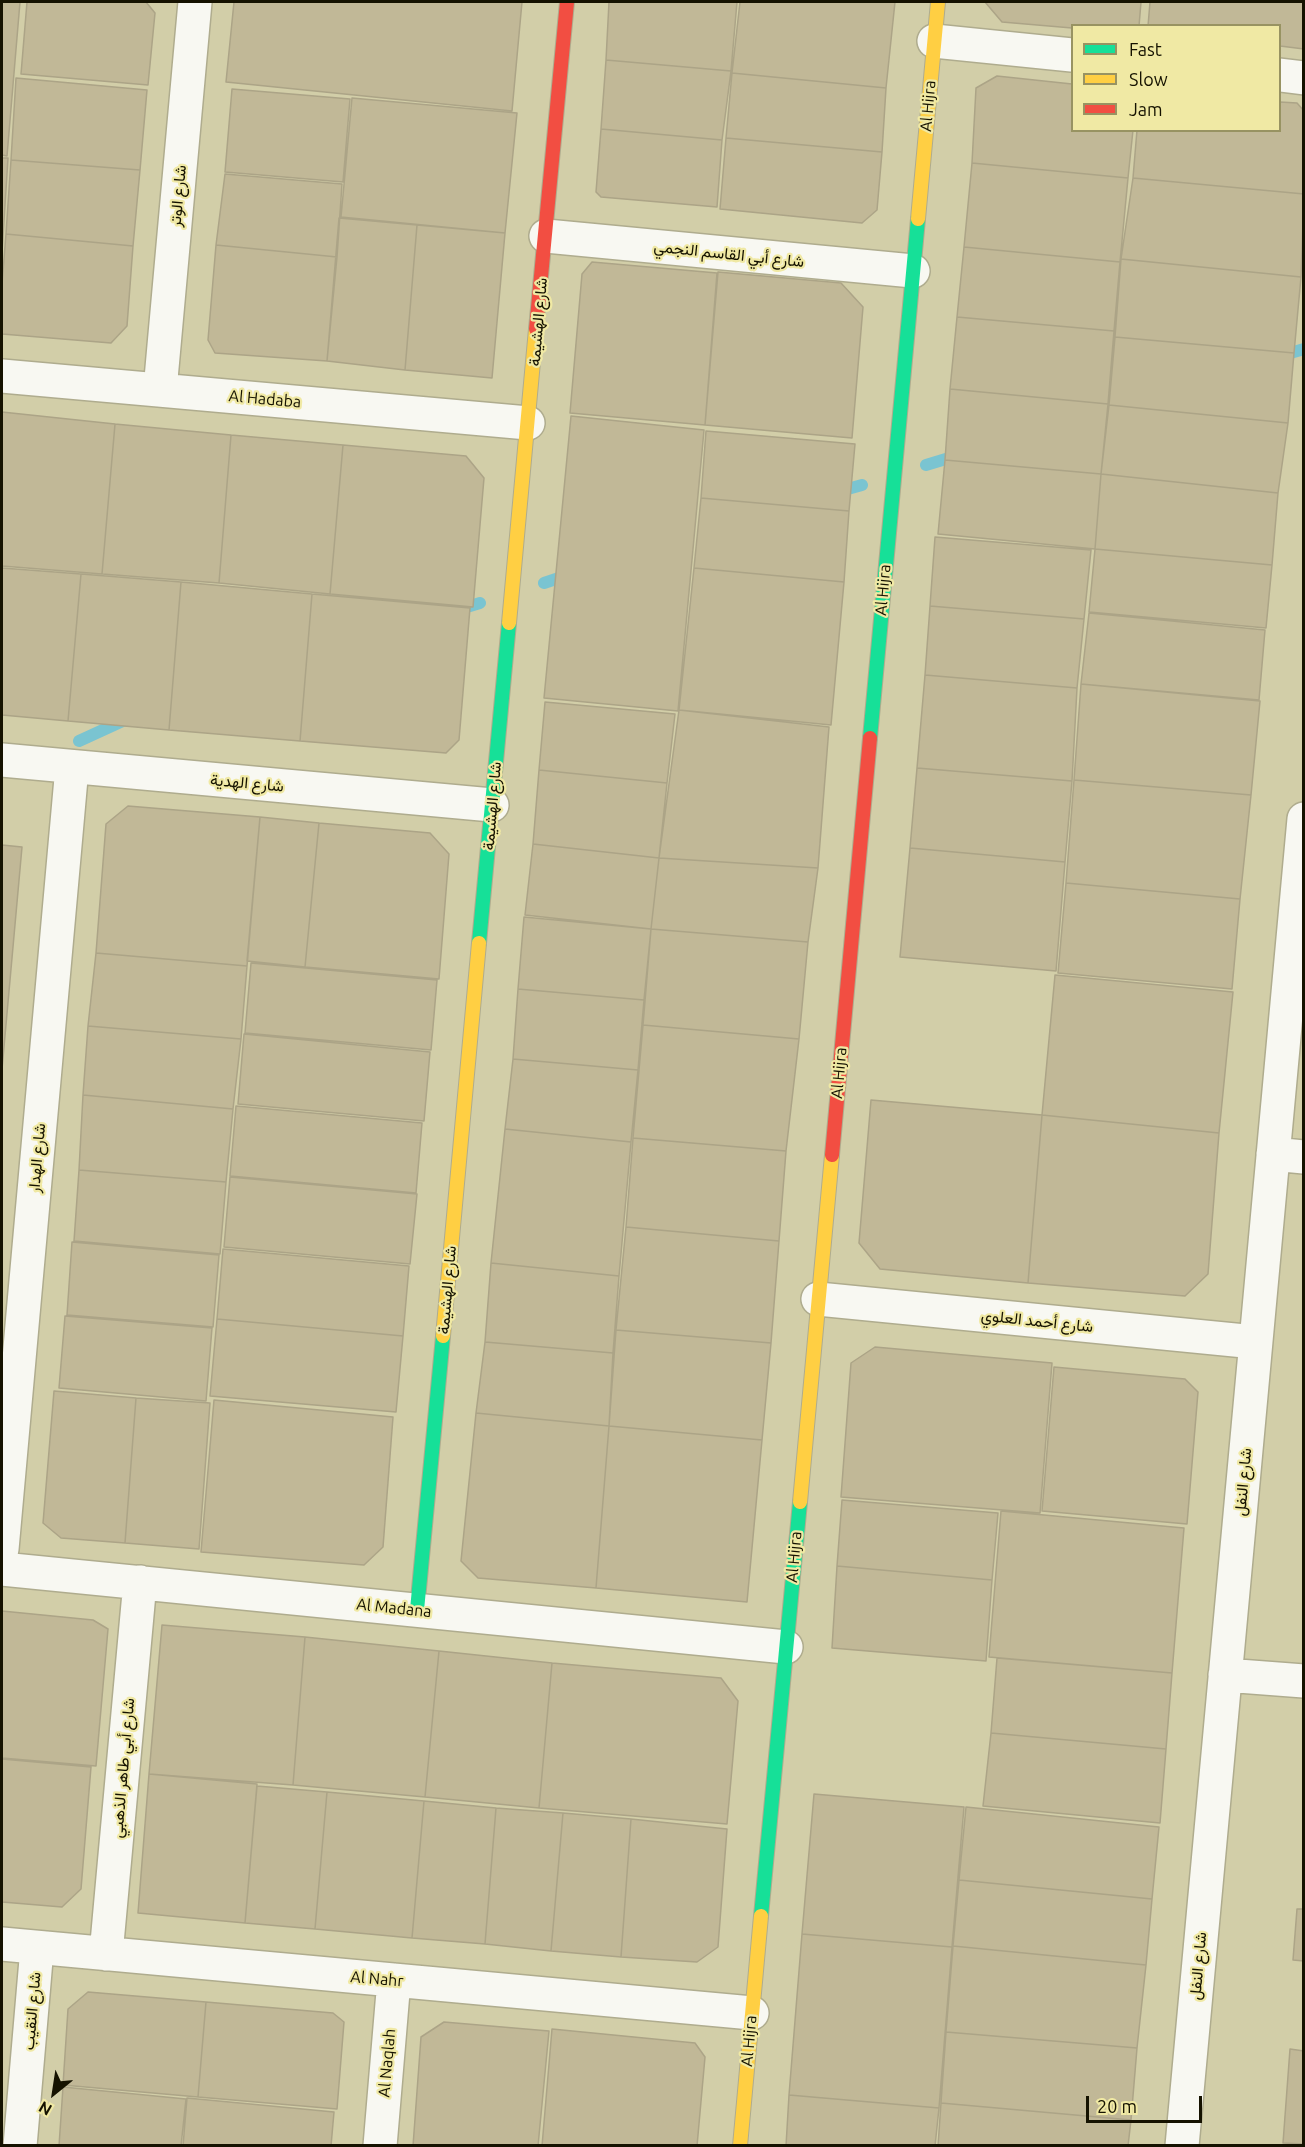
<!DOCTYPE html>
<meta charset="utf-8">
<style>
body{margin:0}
#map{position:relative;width:1305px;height:2147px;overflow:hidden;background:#d2cea8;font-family:Ubuntu,sans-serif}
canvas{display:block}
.frame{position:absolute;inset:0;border:3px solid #151200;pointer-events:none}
.legend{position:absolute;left:1071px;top:24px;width:210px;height:108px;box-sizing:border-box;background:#f0e9a4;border:2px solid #989362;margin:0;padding:8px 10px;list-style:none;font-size:18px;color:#151200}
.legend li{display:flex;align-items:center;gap:12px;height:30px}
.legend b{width:30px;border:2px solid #989362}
.north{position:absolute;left:24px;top:2063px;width:60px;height:60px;-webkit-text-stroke:4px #f0e9a4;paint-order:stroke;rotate:210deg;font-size:16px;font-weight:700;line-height:24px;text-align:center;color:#151200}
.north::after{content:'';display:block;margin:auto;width:21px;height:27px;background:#151200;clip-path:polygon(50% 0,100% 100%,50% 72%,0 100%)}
.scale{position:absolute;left:1086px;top:2096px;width:116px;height:27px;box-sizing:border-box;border:3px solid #151200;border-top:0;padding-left:8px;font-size:18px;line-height:21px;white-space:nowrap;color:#151200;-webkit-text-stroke:4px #f0e9a4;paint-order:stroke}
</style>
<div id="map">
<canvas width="1305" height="2147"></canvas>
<div class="frame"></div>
<ul class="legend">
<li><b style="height:8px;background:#16e098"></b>Fast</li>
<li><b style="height:8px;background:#ffcf43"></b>Slow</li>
<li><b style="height:8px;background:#f24e42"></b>Jam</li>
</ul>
<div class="north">N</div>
<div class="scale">20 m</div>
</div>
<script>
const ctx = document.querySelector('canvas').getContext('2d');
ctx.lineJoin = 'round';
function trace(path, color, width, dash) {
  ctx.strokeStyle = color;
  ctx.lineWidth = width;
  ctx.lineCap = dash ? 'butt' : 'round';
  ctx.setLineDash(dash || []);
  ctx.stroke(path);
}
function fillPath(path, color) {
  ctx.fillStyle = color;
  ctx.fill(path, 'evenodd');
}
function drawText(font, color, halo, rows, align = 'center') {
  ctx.font = font + ' Ubuntu,Vazirmatn,sans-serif';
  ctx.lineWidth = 4.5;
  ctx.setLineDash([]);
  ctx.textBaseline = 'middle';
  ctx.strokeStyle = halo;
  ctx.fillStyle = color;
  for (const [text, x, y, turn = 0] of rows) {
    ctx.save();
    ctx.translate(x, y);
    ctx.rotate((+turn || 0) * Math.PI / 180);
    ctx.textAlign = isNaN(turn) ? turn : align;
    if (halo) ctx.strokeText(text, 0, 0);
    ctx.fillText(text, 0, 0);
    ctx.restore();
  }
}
trace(new Path2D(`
 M1280 356 1304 349
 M926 465 959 455
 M837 492 862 485
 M544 583 571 574
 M450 612 480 603
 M79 741 127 719`), '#7ac4d1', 12);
const building = new Path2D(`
 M2 2H20L7 156 2 155Z
 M27 2H146L155 13 148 85 21 74Z
 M234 2H522L512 111 226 82Z
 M609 2H737L731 71 606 60Z
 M740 2H895L886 88 732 73Z
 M985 2H1141L1139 26H1072V28L1002 22Z
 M1150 2H1304V49L1280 46V26H1148Z
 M606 60 731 71 722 140 601 129Z
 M732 73 886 88 882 152 726 138Z
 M997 76 1072 84V130H1133L1128 178 972 163 976 88Z
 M16 78 147 90 140 170 11 160Z
 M232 89 350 99 343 182 225 172Z
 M352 98 517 113 505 233 341 217Z
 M1280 102 1297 103 1304 111V194L1133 178 1137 130H1280Z
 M601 129 722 140 717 207 601 197 596 192Z
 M726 138 882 152 877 210 862 223 720 209Z
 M2 158H8L2 252Z
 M11 160 140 170 133 246 6 234Z
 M972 163 1128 178 1120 262 964 247Z
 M225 174 342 184 337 257 216 245Z
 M1133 178 1304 194 1301 277 1121 259Z
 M339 218 417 225 405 370 327 361Z
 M417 225 505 233 492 378 405 370Z
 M6 234 133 246 127 326 111 343 2 334V284Z
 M216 245 337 257 327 361 215 353 208 340Z
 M964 247 1120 262 1114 331 957 317Z
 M1121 259 1301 277 1294 353 1115 337Z
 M592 262 717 273 705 425 570 413 582 274Z
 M718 272 841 283 863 307 852 438 705 425Z
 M957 317 1114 331 1108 404 950 389Z
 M1115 337 1294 353 1288 423 1109 405Z
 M950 389 1108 404 1101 474 945 460Z
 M1109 405 1288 423 1278 493 1101 474Z
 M2 412 115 424 102 574 2 566Z
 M571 416 704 430 678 711 544 698Z
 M115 424 231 435 219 583 102 574Z
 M706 431 855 444 849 511 701 498Z
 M231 435 343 445 330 594 219 583Z
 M343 445 466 456 484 478 473 607 330 594Z
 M945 460 1101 474 1095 549 938 534Z
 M1101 474 1278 493 1272 565 1095 549Z
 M701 498 849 511 844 582 694 568Z
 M935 537 1091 550 1084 619 930 606Z
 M1095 549 1272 565 1266 628 1089 612Z
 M2 568 81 574 68 721 2 715Z
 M694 568 844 582 831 725 679 710Z
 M81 574 181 582 169 730 68 721Z
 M181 582 312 594 300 741 169 730Z
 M312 594 470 608 459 740 446 753 300 741Z
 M930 606 1084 619 1077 688 925 675Z
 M1089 613 1265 630 1259 700 1081 684Z
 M925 675 1077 688 1072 781 917 768Z
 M1081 684 1260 701 1251 795 1074 780Z
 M545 702 675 714 667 783 539 770Z
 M679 710 829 727 818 868 659 858Z
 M917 768 1072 781 1065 862 910 848Z
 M539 770 667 783 659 858 533 844Z
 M1074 780 1251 795 1240 899 1066 883Z
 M128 806 260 817 247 966 96 953 106 824Z
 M260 817 319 823 305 967 247 961Z
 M319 823 430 833 449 854 439 979 305 967Z
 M533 844 659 858 651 929 525 915Z
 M2 845 22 847 2 1069Z
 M910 848 1065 862 1056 971 900 957Z
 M659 858 818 868 808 942 651 929Z
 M1066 883 1240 899 1232 989 1058 973Z
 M524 917 651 929 644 1000 518 989Z
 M651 929 808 942 799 1039 643 1025Z
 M96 953 247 966 241 1039 88 1026Z
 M251 963 437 980 431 1050 245 1033Z
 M1055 975 1233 992 1219 1133 1042 1115Z
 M518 989 644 1000 638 1070 513 1059Z
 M643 1025 799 1039 786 1151 633 1138Z
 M88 1026 241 1039 233 1109 83 1095Z
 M244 1034 430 1052 424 1121 238 1104Z
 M513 1059 638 1070 631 1142 505 1129Z
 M83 1095 233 1109 226 1182 79 1170Z
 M871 1100 1042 1115 1028 1283 880 1269 859 1243Z
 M236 1106 422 1123 416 1193 230 1176Z
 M1042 1115 1219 1133 1208 1274 1185 1296 1028 1283Z
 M505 1129 631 1142 619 1276 491 1263Z
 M633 1138 786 1151 779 1241 626 1227Z
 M79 1170 226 1182 220 1254 74 1241Z
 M230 1177 417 1194 410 1264 224 1247Z
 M626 1227 779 1241 771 1343 616 1330Z
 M72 1242 219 1255 213 1327 67 1315Z
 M223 1249 409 1266 403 1336 217 1319Z
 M491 1263 619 1276 613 1353 485 1342Z
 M65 1316 212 1328 206 1401 59 1388Z
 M217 1319 403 1336 396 1412 210 1396Z
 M616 1330 771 1343 762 1440 609 1426Z
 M485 1342 613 1353 609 1426 476 1413Z
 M875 1347 1052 1363 1040 1513 841 1497 851 1363Z
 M1054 1367 1185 1379 1198 1392 1187 1524 1042 1511Z
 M54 1391 136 1398 125 1543 61 1538 43 1523Z
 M136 1398 210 1403 199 1549 125 1543Z
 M214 1400 393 1417 383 1547 364 1565 201 1552Z
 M476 1413 609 1426 596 1588 478 1578 461 1561Z
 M609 1426 762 1440 747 1602 596 1588Z
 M842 1500 998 1513 992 1580 837 1566Z
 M1001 1511 1184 1528 1172 1673 989 1657Z
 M837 1566 992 1580 986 1661 832 1648Z
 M2 1611 93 1620 108 1629 96 1766 2 1758Z
 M162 1625 305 1637 293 1785 149 1774Z
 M305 1637 439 1651 425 1797 293 1785Z
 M439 1651 552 1663 539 1808 425 1797Z
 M997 1658 1172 1673 1166 1749 991 1733Z
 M552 1663 721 1678 738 1701 727 1824 539 1808Z
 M991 1733 1166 1749 1160 1823 983 1806Z
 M2 1759 91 1767 81 1889 62 1907 2 1902Z
 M149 1774 257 1784 245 1923 138 1913Z
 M257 1786 327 1792 315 1929 245 1923Z
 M327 1792 424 1801 412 1938 315 1929Z
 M814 1794 964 1807 952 1947 802 1934Z
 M424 1801 496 1808 485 1944 412 1938Z
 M966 1807 1159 1827 1152 1899 959 1880Z
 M496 1808 563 1813 551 1951 485 1944Z
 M563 1813 631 1819 621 1957 551 1951Z
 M631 1819 727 1829 718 1947 697 1962 621 1957Z
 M959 1880 1152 1899 1146 1965 953 1946Z
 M1297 1909H1304V1961L1293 1960Z
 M802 1934 952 1947 939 2108 789 2095Z
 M953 1946 1146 1965 1137 2048 946 2032Z
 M88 1992 206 2002 198 2097 63 2085 68 2009Z
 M206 2002 333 2013 344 2022 337 2109 198 2097Z
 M444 2022 549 2031 538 2146H413L421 2037Z
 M552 2029 695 2043 705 2057 697 2146H542Z
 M946 2032 1137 2048 1131 2120 941 2103Z
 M1290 2049 1304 2051V2144L1283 2143Z
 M63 2087 186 2099 181 2146H59Z
 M789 2095 939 2108 935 2146H786Z
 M187 2098 334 2112 331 2146H183Z
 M941 2103 1131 2120 1128 2146H938Z`);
fillPath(building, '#c1b897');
trace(building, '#aca487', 1.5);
const street = new Path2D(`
 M934 41 1072 55
 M1280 75 1304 78
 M546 236 913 271
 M2 376 528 423
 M160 390 195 2
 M2 760 492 805
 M1273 1154 1304 1157
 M818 1299 1255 1342
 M2 1549 72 767
 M2 1569 786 1647
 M1225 1675 1304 1681
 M2 1944 752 2013
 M106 1954 140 1582
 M20 2146 37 1948
 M380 2146 394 1980
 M1182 2146 1304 819`);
const fast = new Path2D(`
 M870 738 918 219
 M479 943 509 623
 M417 1610 443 1336
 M761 1916 800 1502`);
const slow = new Path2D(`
 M918 219 938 2
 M509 623 536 329
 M443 1336 479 943
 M800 1502 832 1155
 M740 2146 761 1916`);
const jam = new Path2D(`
 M536 329 567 2
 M832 1155 870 738`);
trace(street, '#afac8e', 36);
trace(fast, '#afac8e', 16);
trace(slow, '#afac8e', 16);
trace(jam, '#afac8e', 16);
trace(street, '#f8f8f2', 33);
trace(fast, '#16e098', 14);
trace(slow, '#ffcf43', 14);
trace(jam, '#f24e42', 14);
drawText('16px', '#151200', '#f0e9a4', [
 ["Al Hijra",928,106,-85],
 ["شارع الوتر",178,196,-85],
 ["شارع أبي القاسم النجمي",729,254,6],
 ["شارع الهشيمة",538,322,-85],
 ["Al Hadaba",265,399,5],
 ["Al Hijra",883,590,-85],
 ["شارع الهدية",247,783,5],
 ["شارع الهشيمة",492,806,-85],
 ["Al Hijra",839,1073,-85],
 ["شارع الهدار",37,1158,-85],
 ["شارع الهشيمة",447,1290,-85],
 ["شارع أحمد العلوي",1037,1321,6],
 ["شارع النفل",1243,1482,-85],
 ["Al Hijra",794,1557,-85],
 ["Al Madana",394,1608,6],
 ["شارع أبي طاهر الذهبي",123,1768,-85],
 ["شارع النفل",1198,1966,-85],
 ["Al Nahr",377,1979,5],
 ["شارع النقيب",32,2011,-85],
 ["Al Hijra",749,2041,-85],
 ["Al Naqlah",387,2063,-85]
]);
</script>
